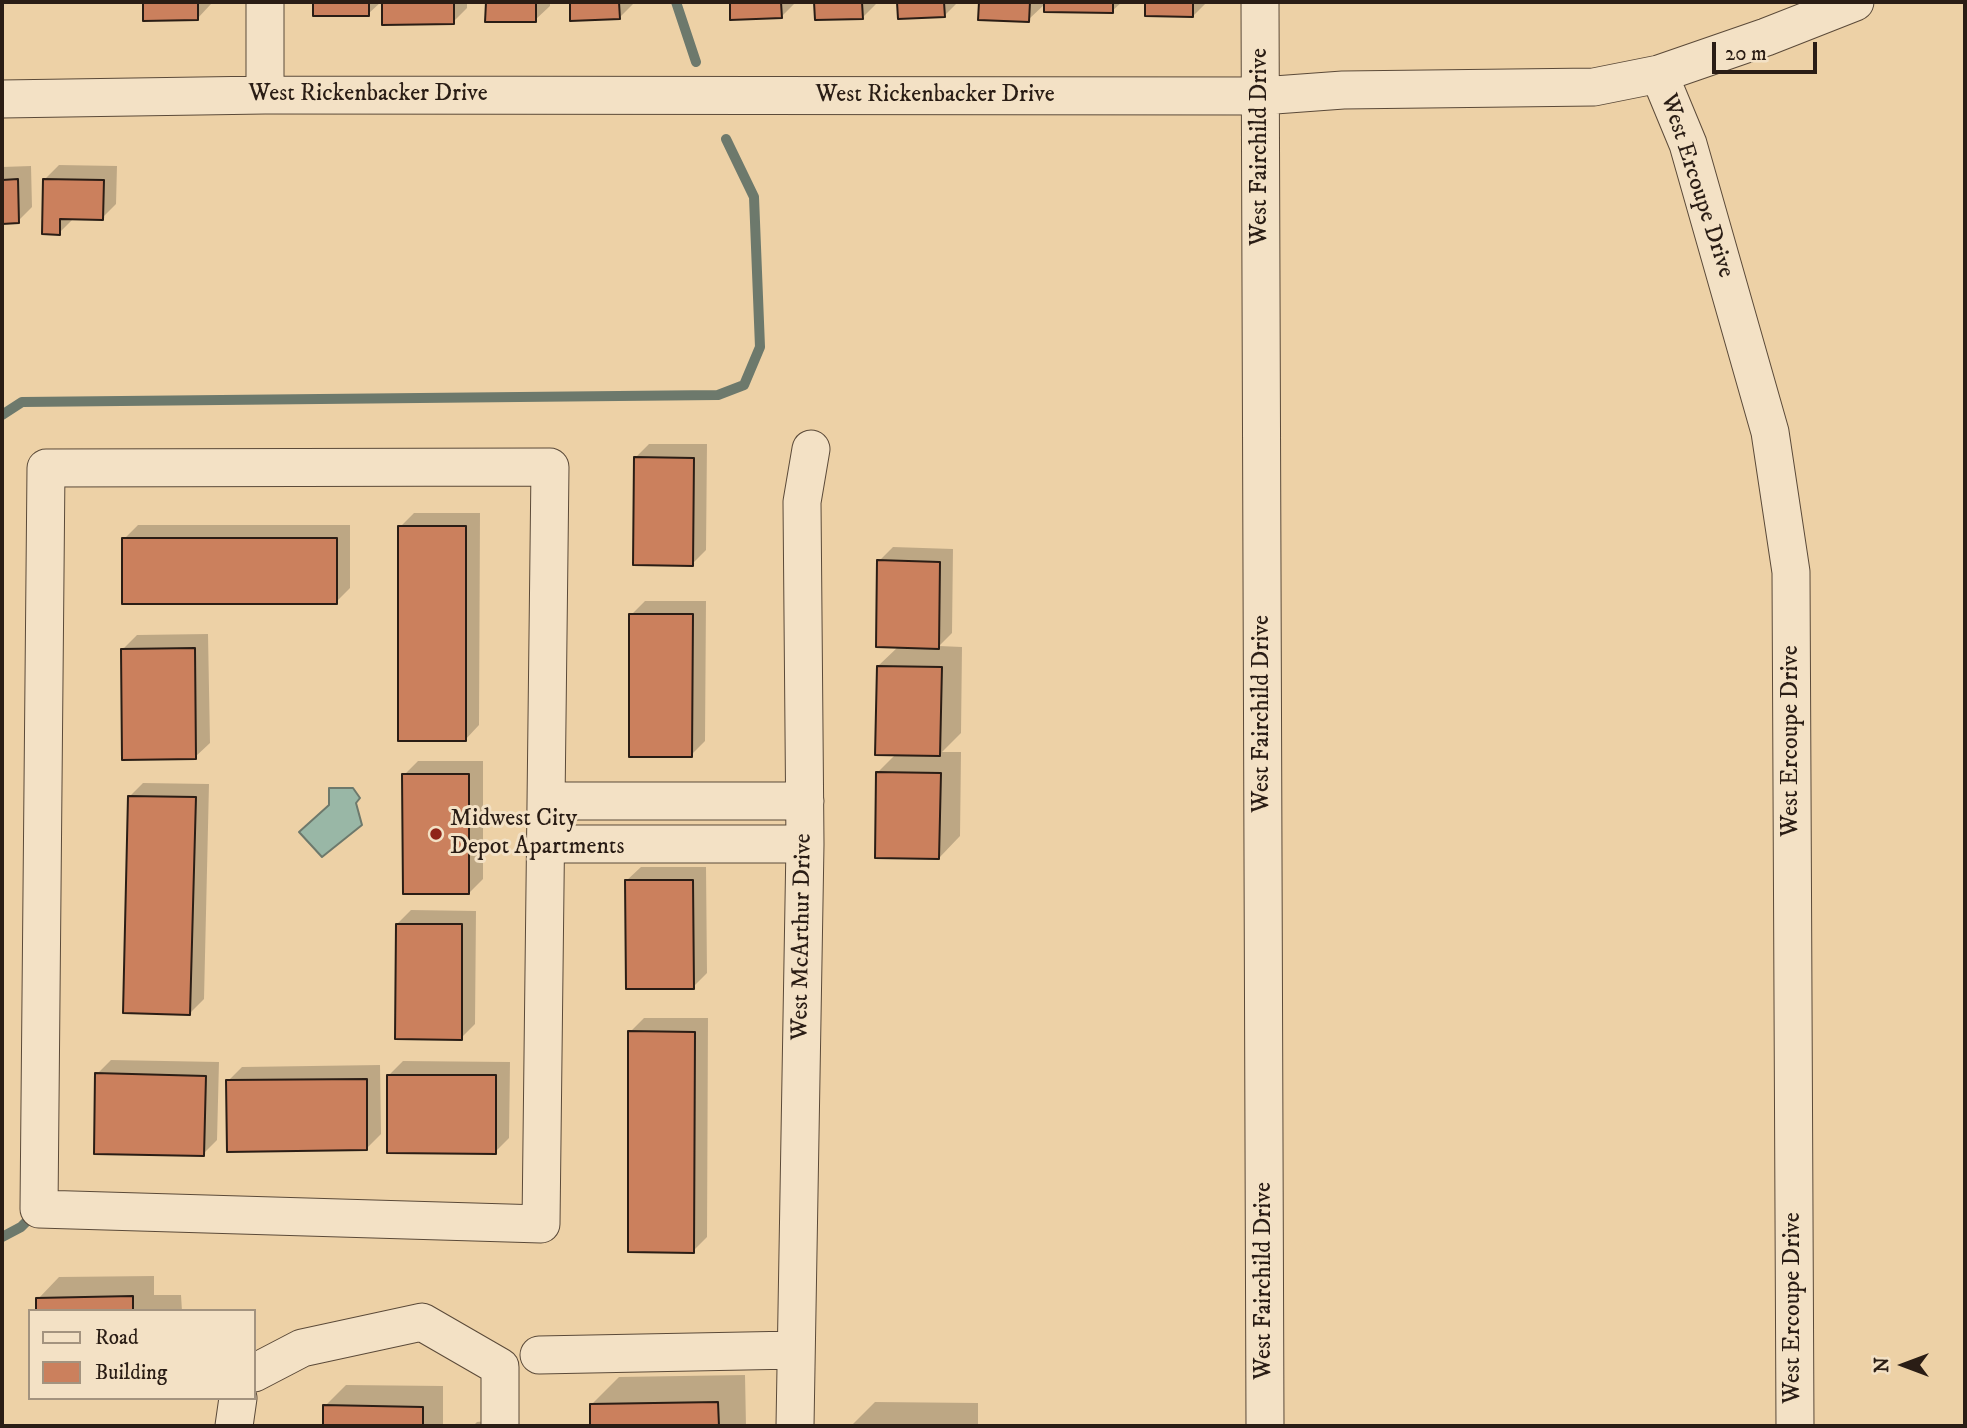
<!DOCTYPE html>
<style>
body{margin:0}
#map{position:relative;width:1967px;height:1428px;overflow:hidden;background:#edd1a6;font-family:"IM FELL DW Pica",serif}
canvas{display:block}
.frame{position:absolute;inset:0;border:4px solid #2a1d15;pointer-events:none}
.legend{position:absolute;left:28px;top:1309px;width:228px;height:91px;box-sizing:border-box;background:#f3e1c5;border:2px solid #a3937f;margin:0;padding:9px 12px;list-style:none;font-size:21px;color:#2a1d15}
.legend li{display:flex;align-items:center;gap:14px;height:35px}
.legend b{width:35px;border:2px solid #a3937f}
.north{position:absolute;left:1869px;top:1330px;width:70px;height:70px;-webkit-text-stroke:5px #f3e1c5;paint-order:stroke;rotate:270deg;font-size:19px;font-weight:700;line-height:28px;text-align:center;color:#2a1d15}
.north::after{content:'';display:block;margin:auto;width:24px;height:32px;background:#2a1d15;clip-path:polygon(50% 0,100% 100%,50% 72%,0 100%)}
.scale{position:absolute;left:1712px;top:42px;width:105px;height:32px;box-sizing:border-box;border:4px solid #2a1d15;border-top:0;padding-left:9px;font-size:21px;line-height:24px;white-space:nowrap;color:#2a1d15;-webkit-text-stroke:5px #f3e1c5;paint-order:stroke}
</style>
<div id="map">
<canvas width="1967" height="1428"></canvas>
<div class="frame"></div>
<ul class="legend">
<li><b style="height:9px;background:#f3e1c5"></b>Road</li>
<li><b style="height:19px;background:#cb805d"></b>Building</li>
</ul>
<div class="north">N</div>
<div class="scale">20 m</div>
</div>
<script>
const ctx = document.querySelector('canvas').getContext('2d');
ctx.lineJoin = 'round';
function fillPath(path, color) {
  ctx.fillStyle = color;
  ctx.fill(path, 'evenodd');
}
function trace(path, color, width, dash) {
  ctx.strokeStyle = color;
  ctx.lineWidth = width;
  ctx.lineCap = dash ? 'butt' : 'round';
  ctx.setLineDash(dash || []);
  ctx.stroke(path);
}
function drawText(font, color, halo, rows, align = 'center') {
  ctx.font = font + ' "IM FELL DW Pica",serif';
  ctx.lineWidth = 6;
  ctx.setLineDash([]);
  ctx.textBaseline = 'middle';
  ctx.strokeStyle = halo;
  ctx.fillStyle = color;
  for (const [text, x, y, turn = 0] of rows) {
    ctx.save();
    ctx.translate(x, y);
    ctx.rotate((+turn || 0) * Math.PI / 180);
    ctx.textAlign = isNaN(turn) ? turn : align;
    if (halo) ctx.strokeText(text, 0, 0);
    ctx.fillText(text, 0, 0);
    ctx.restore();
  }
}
const water = new Path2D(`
 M329 788H353L360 798 356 803 362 825 322 857 299 832 329 805Z`);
fillPath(water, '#99b7a6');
trace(water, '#6d796c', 2);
fillPath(new Path2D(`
 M145 2H211V4L197 19H145Z
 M314 2H381L368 14 315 15Z
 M384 2H467V8L453 22 384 23Z
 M487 2H550V6L535 20H487Z
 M571 2H633V4L619 18 572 19Z
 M732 2H795V3L781 17 732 18Z
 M816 2H876V4L862 18 816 19Z
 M899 2H958L944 16 900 17Z
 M981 2H1122L1112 11 1046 3 1028 20 980 18Z
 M1147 2H1207L1193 16 1146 15Z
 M59 165 117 166 116 204 102 218 73 219 59 233 45 179Z
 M31 166 32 207 18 221 2 222V167Z
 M649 444H707L706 550 692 564 635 458Z
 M414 513H480L479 725 465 740 400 527Z
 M138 525H350V588L336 602 124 539Z
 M893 547 953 549 952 633 939 646 962 647 961 733 942 752H961L960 836 939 858 878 772 897 753 878 666 899 646 879 561Z
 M645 601H706L705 741 691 755 631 615Z
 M208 634 210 743 195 757 123 649 137 635Z
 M418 761H483V879L469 893 404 775Z
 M143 783 209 784 204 999 190 1013 129 797Z
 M641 867H706L707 973 693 987 626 881Z
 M411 910 476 911 475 1024 461 1038 397 924Z
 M644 1018H708L707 1237 693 1251 630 1032Z
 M111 1060 219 1062 217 1140 203 1154 97 1074Z
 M403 1061 510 1062 509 1138 495 1152 389 1075Z
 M380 1065 381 1134 367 1148 228 1081 242 1067Z
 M154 1276V1295H181L182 1311H38V1299L59 1277Z
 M745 1375 746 1426H592L591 1405 619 1377Z
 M346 1385 443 1386V1426H325V1406Z
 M875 1402 978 1403V1426H851Z
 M498 1420V1426H473L477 1422Z`), '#0003');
trace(new Path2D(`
 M676 2 696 62
 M2 415 22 402 718 395 744 385 760 347 754 197 726 139
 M2 1237 21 1227 37 1211`), '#6d796c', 10);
const building = new Path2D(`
 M143 2H198V20L143 21Z
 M313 2H369V16H313Z
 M382 2H454V24L382 25Z
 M486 2H536V22H485Z
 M570 2H619L620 19 570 21Z
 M730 2H781L782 18 730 20Z
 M814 2H862L863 19 815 20Z
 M897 2H944L945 17 898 19Z
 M979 2H1030L1029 22 978 20Z
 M1044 2H1113V13L1044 12Z
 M1145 2H1193V17L1145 16Z
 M18 179 19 223 2 224V180Z
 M43 179 104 180 103 220 60 219V235L42 234Z
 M634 457 694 458 693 566 633 565Z
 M398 526H466V741H398Z
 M122 538H337V604H122Z
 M877 560 940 562 939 649 876 647Z
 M629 614H693L692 757H629Z
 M195 648 196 759 122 760 121 649Z
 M877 666 942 667 940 756 875 755Z
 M876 772 941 773 939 859 875 858Z
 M402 774H469V894H403Z
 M128 796 196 797 190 1015 123 1013Z
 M625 880H693L694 989H626Z
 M396 924H462V1040L395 1039Z
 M628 1031 695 1032 694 1253 628 1252Z
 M95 1073 206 1076 204 1156 94 1154Z
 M387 1075H496V1154L387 1153Z
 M367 1079V1150L227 1152 226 1080Z
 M133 1296V1311H36V1298Z
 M718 1402 719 1426H590V1404Z
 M323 1405 423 1407V1426H323Z`);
fillPath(building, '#cb805d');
trace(building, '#2a1d15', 2);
const minor = new Path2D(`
 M265 2V95
 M1260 2 1265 1426
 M1659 74 1688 144 1770 432 1791 572 1795 1426
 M2 99 265 95 1261 96 1343 90 1594 87 1659 74 1766 37 1855 2
 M550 467 541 1224 39 1209 46 468Z
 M547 801H805
 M546 844H805
 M539 1355 796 1350
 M254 1373 302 1348 422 1322 500 1367V1426
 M234 1426 238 1398
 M795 1426 805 844 802 502 811 449`);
trace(minor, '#5b4a39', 39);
trace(minor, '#f3e1c5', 37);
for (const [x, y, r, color] of [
 [436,834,7,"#8f2418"]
]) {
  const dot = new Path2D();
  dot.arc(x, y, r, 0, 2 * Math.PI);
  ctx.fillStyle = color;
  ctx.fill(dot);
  trace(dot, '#f3e1c5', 2.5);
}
drawText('24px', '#2a1d15', '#f3e1c5', [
 ["West Rickenbacker Drive",368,95],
 ["West Rickenbacker Drive",935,96],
 ["West Fairchild Drive",1261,147,-90],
 ["West Ercoupe Drive",1696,186,72],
 ["West Fairchild Drive",1263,714,-90],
 ["West Ercoupe Drive",1792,741,-90],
 ["West McArthur Drive",803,937,-89],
 ["West Fairchild Drive",1265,1281,-90],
 ["West Ercoupe Drive",1794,1308,-90]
]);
drawText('24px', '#2a1d15', '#f3e1c5', [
 ["Midwest City",450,820],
 ["Depot Apartments",450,848]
], 'left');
</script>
